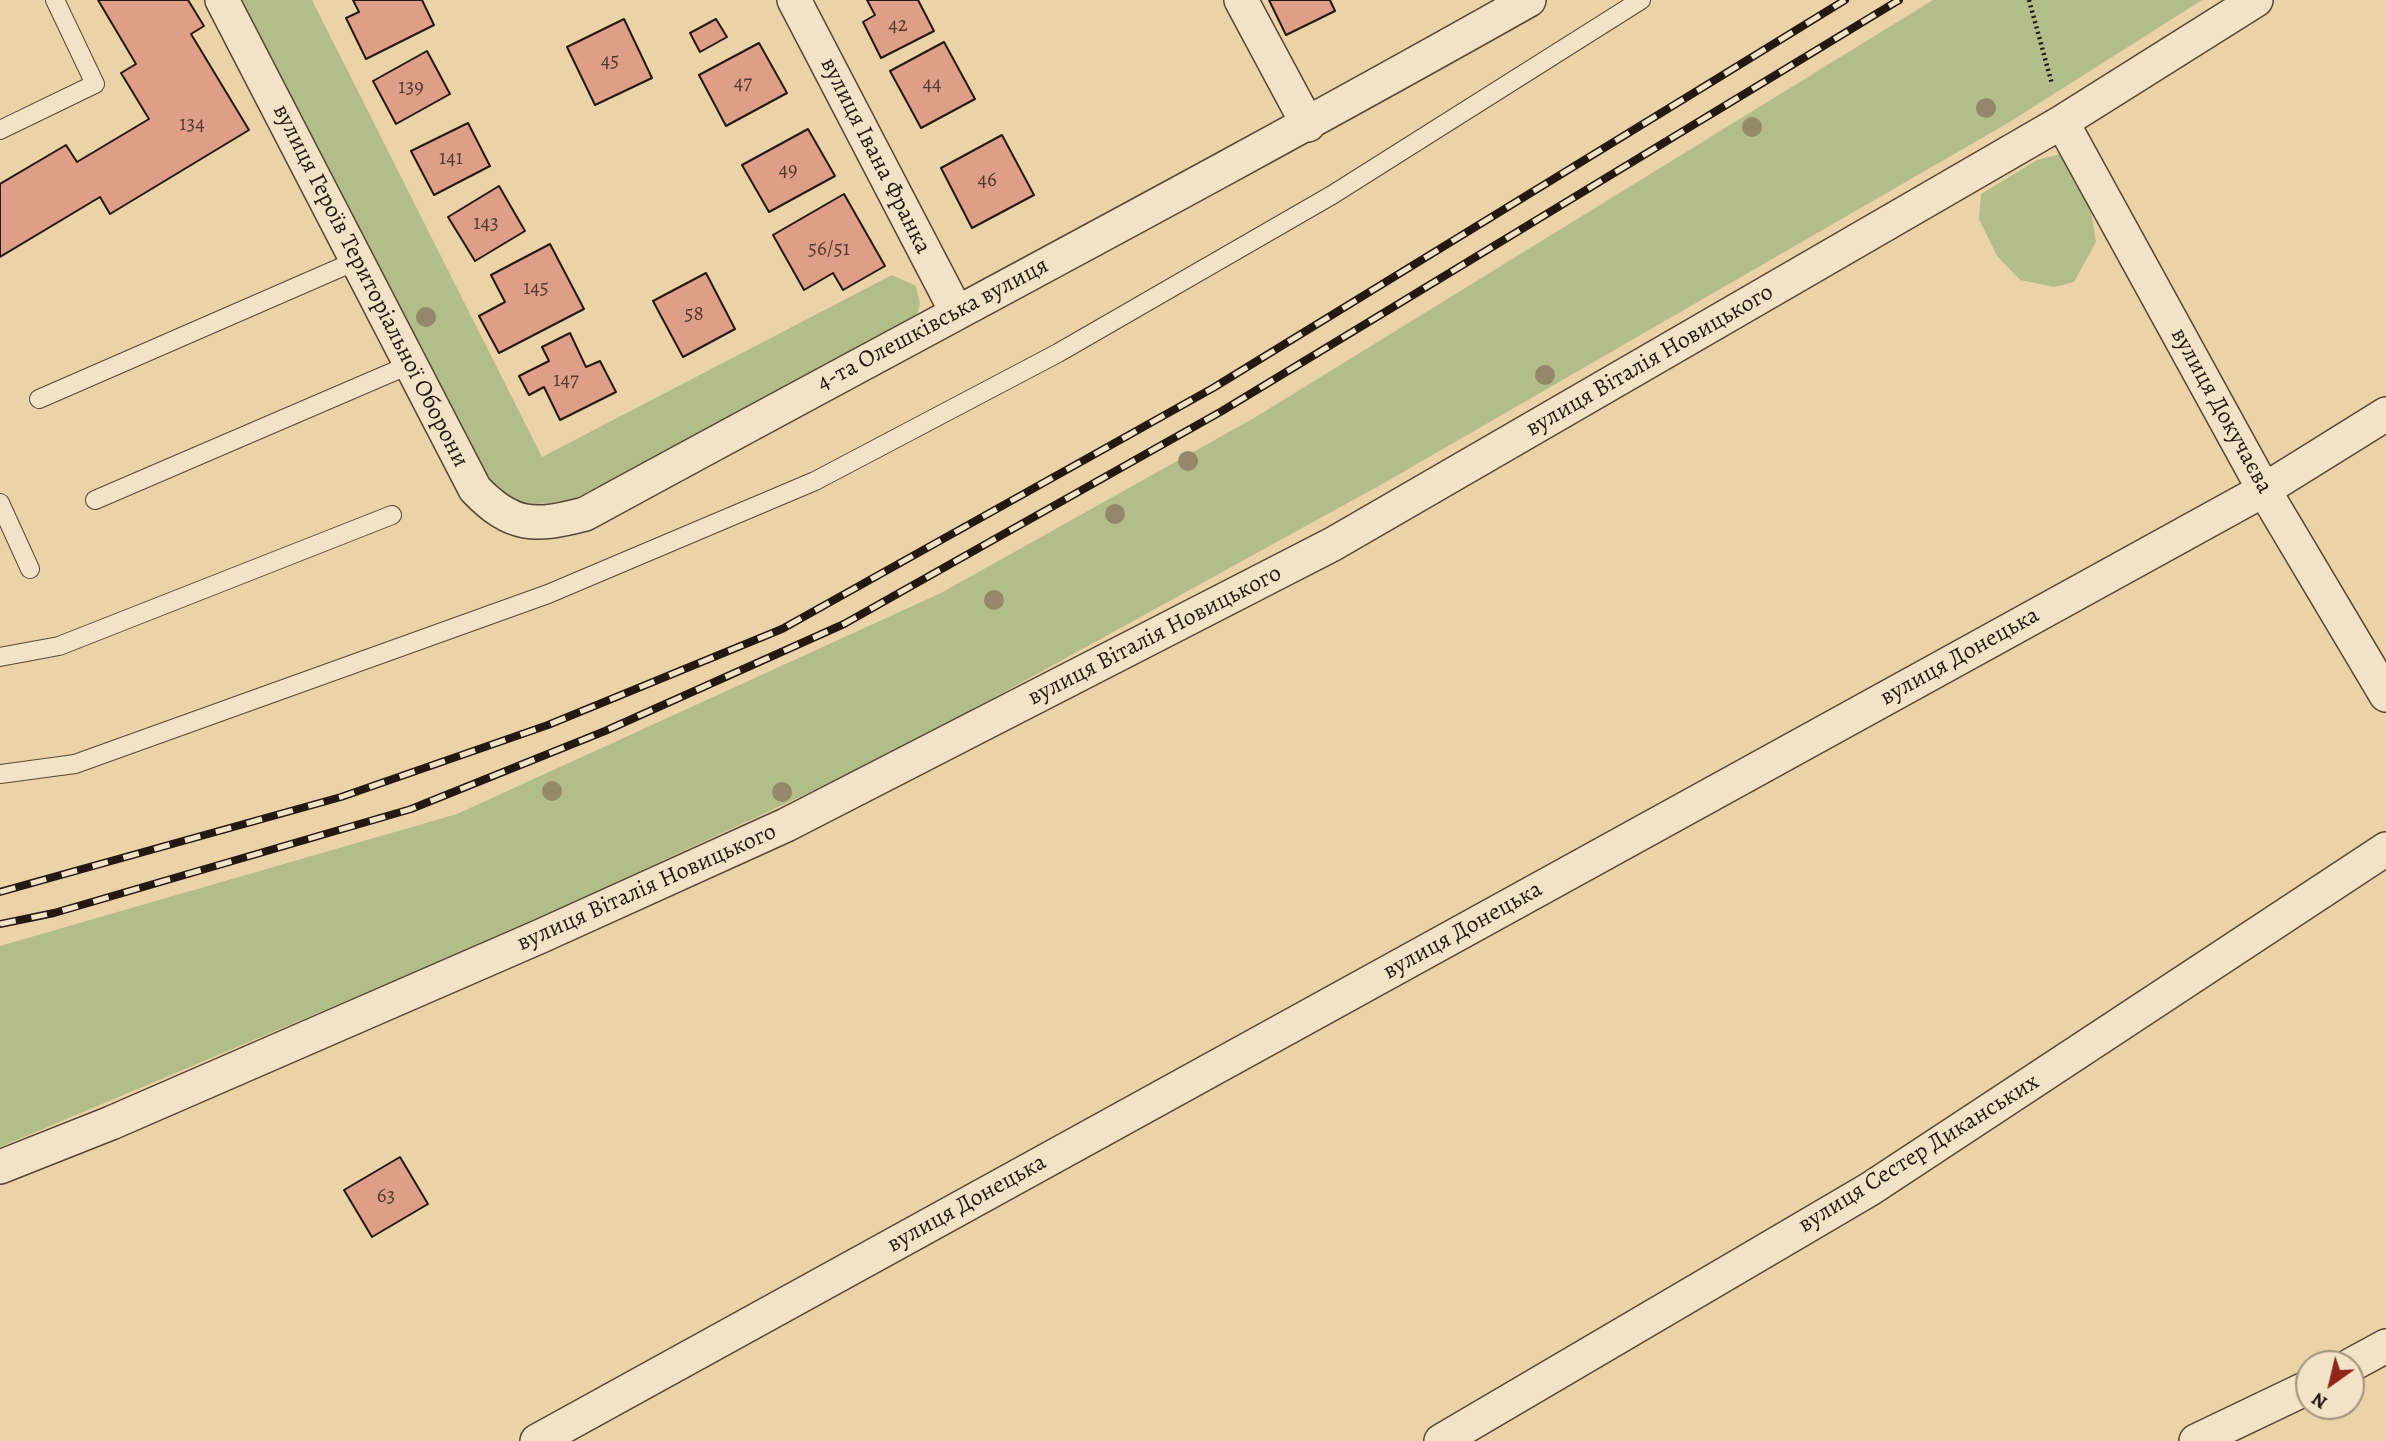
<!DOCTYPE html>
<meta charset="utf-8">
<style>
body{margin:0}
#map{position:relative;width:2386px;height:1441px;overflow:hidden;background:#ebd2a7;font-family:Alegreya,serif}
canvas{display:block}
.north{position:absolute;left:2295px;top:1350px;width:70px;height:70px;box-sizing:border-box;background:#f2e2c6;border:2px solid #9f917e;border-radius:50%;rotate:214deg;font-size:19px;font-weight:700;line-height:28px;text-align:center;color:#231812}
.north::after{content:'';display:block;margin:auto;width:24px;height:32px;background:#8f2418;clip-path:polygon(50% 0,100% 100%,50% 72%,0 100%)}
</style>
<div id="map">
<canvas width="2386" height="1441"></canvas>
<div class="north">N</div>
</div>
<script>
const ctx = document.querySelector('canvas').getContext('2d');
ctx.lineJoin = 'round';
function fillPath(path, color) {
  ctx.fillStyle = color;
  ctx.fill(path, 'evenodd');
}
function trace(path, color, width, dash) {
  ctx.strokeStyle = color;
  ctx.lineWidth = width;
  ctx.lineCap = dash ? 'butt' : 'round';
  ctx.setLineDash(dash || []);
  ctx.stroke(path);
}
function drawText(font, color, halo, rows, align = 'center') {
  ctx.font = font + ' Alegreya,serif';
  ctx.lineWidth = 7;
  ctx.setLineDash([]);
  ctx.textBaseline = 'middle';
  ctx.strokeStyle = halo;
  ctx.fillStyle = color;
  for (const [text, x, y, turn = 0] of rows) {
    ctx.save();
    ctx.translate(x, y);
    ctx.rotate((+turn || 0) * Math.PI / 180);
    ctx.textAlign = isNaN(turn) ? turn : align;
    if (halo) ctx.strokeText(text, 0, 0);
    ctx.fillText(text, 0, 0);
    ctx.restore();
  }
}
fillPath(new Path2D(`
 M241 0H312L542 457 892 275 916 286 920 304 916 319 576 498C532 508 512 509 483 471Z
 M1933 0H2202L2008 123 1384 483 888 756 498 937 0 1147V946L457 814 941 593 1254 418Z
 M2065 153 2090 205 2096 242 2074 282 2054 287 2020 280 1997 256 1979 219 1981 194 2037 160Z`), '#b3bd8a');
const building = new Path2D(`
 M98 0H188L204 26 191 34 249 130 110 214 100 197 0 257V184L66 145 77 162 149 119 121 73 136 64Z
 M353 0H422L434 25 366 59 346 18 359 12Z
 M867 0H918L934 31 881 58 863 22 875 15Z
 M1269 0H1330L1335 11 1286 35Z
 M624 19 652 78 595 105 567 47Z
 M716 19 727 37 700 52 690 33Z
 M944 42 975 99 921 128 890 71Z
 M759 43 787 93 726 126 699 75Z
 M427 51 450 94 396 124 373 81Z
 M468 123 490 166 434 195 411 151Z
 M808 129 835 176 769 212 742 165Z
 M1002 135 1034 195 972 228 941 168Z
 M499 186 525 231 475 261 448 217Z
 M844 194 885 266 843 290 833 273 804 290 773 235Z
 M550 244 584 309 499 353 479 316 505 302 491 275Z
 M706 273 735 329 683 357 653 301Z
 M570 333 586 367 600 361 616 392 560 420 544 387 529 395 519 376 549 361 542 347Z
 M400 1157 428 1204 372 1237 344 1190Z`);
fillPath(building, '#de9e87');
trace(building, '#231812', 2);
const service = new Path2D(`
 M0 130 95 84 55 0
 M39 399 358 260
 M95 500 409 365
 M0 503 30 569
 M0 657 59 646 392 515
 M0 774 75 764 548 594 815 481 1058 353 1332 195 1641 0`);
const minor = new Path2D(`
 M222 0 475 489C512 528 535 527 585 514 900 342 1217 176 1529 0
 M794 0 956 311
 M1241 0 1308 125
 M2062 122 2264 490 2386 695
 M0 1167 111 1123 541 936 786 825 1333 544 2062 122 2256 0
 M2351 1365 2386 1346
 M537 1441 2264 490 2386 414
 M1441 1441 1870 1189 2386 849
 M2196 1441 2309 1387`);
trace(service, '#554637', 20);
trace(minor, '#554637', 36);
trace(new Path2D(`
 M2029 0 2052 84`), '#231812', 4.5, [2, 3.5]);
trace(service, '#f2e2c6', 18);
trace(minor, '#f2e2c6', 33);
const rail = new Path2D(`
 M0 892 341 797 548 725 782 629 1213 388 1845 0
 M0 924 54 913 411 809 605 731 844 624 1222 411 1899 0`);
trace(rail, '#231812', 8);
trace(rail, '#f2e2c6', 5, [16]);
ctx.fillStyle = '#958769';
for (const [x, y] of [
 [1986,108],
 [1752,127],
 [426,317],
 [1545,375],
 [1188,461],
 [1115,514],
 [994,600],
 [552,791],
 [782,792]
]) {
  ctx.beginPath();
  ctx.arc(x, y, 10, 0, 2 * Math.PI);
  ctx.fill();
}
drawText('21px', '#523a2f', null, [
 ["42",898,26],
 ["45",610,62],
 ["47",743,84],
 ["44",932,85],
 ["139",411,88],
 ["134",192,125],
 ["141",451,159],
 ["49",788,171],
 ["46",987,181],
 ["143",486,224],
 ["56/51",829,250],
 ["145",536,289],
 ["58",694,315],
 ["147",566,381],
 ["63",386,1197]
]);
drawText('24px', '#231812', '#f2e2c6', [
 ["вулиця Івана Франка",875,156,63],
 ["вулиця Героїв Територіальної Оборони",370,286,63],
 ["4-та Олешківська вулиця",933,325,-28],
 ["вулиця Віталія Новицького",1650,361,-30],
 ["вулиця Докучаєва",2221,411,61],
 ["вулиця Віталія Новицького",1155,636,-27],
 ["вулиця Донецька",1960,657,-29],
 ["вулиця Віталія Новицького",647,888,-24],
 ["вулиця Донецька",1463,931,-29],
 ["вулиця Сестер Диканських",1919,1154,-32],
 ["вулиця Донецька",967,1204,-29]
]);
</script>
